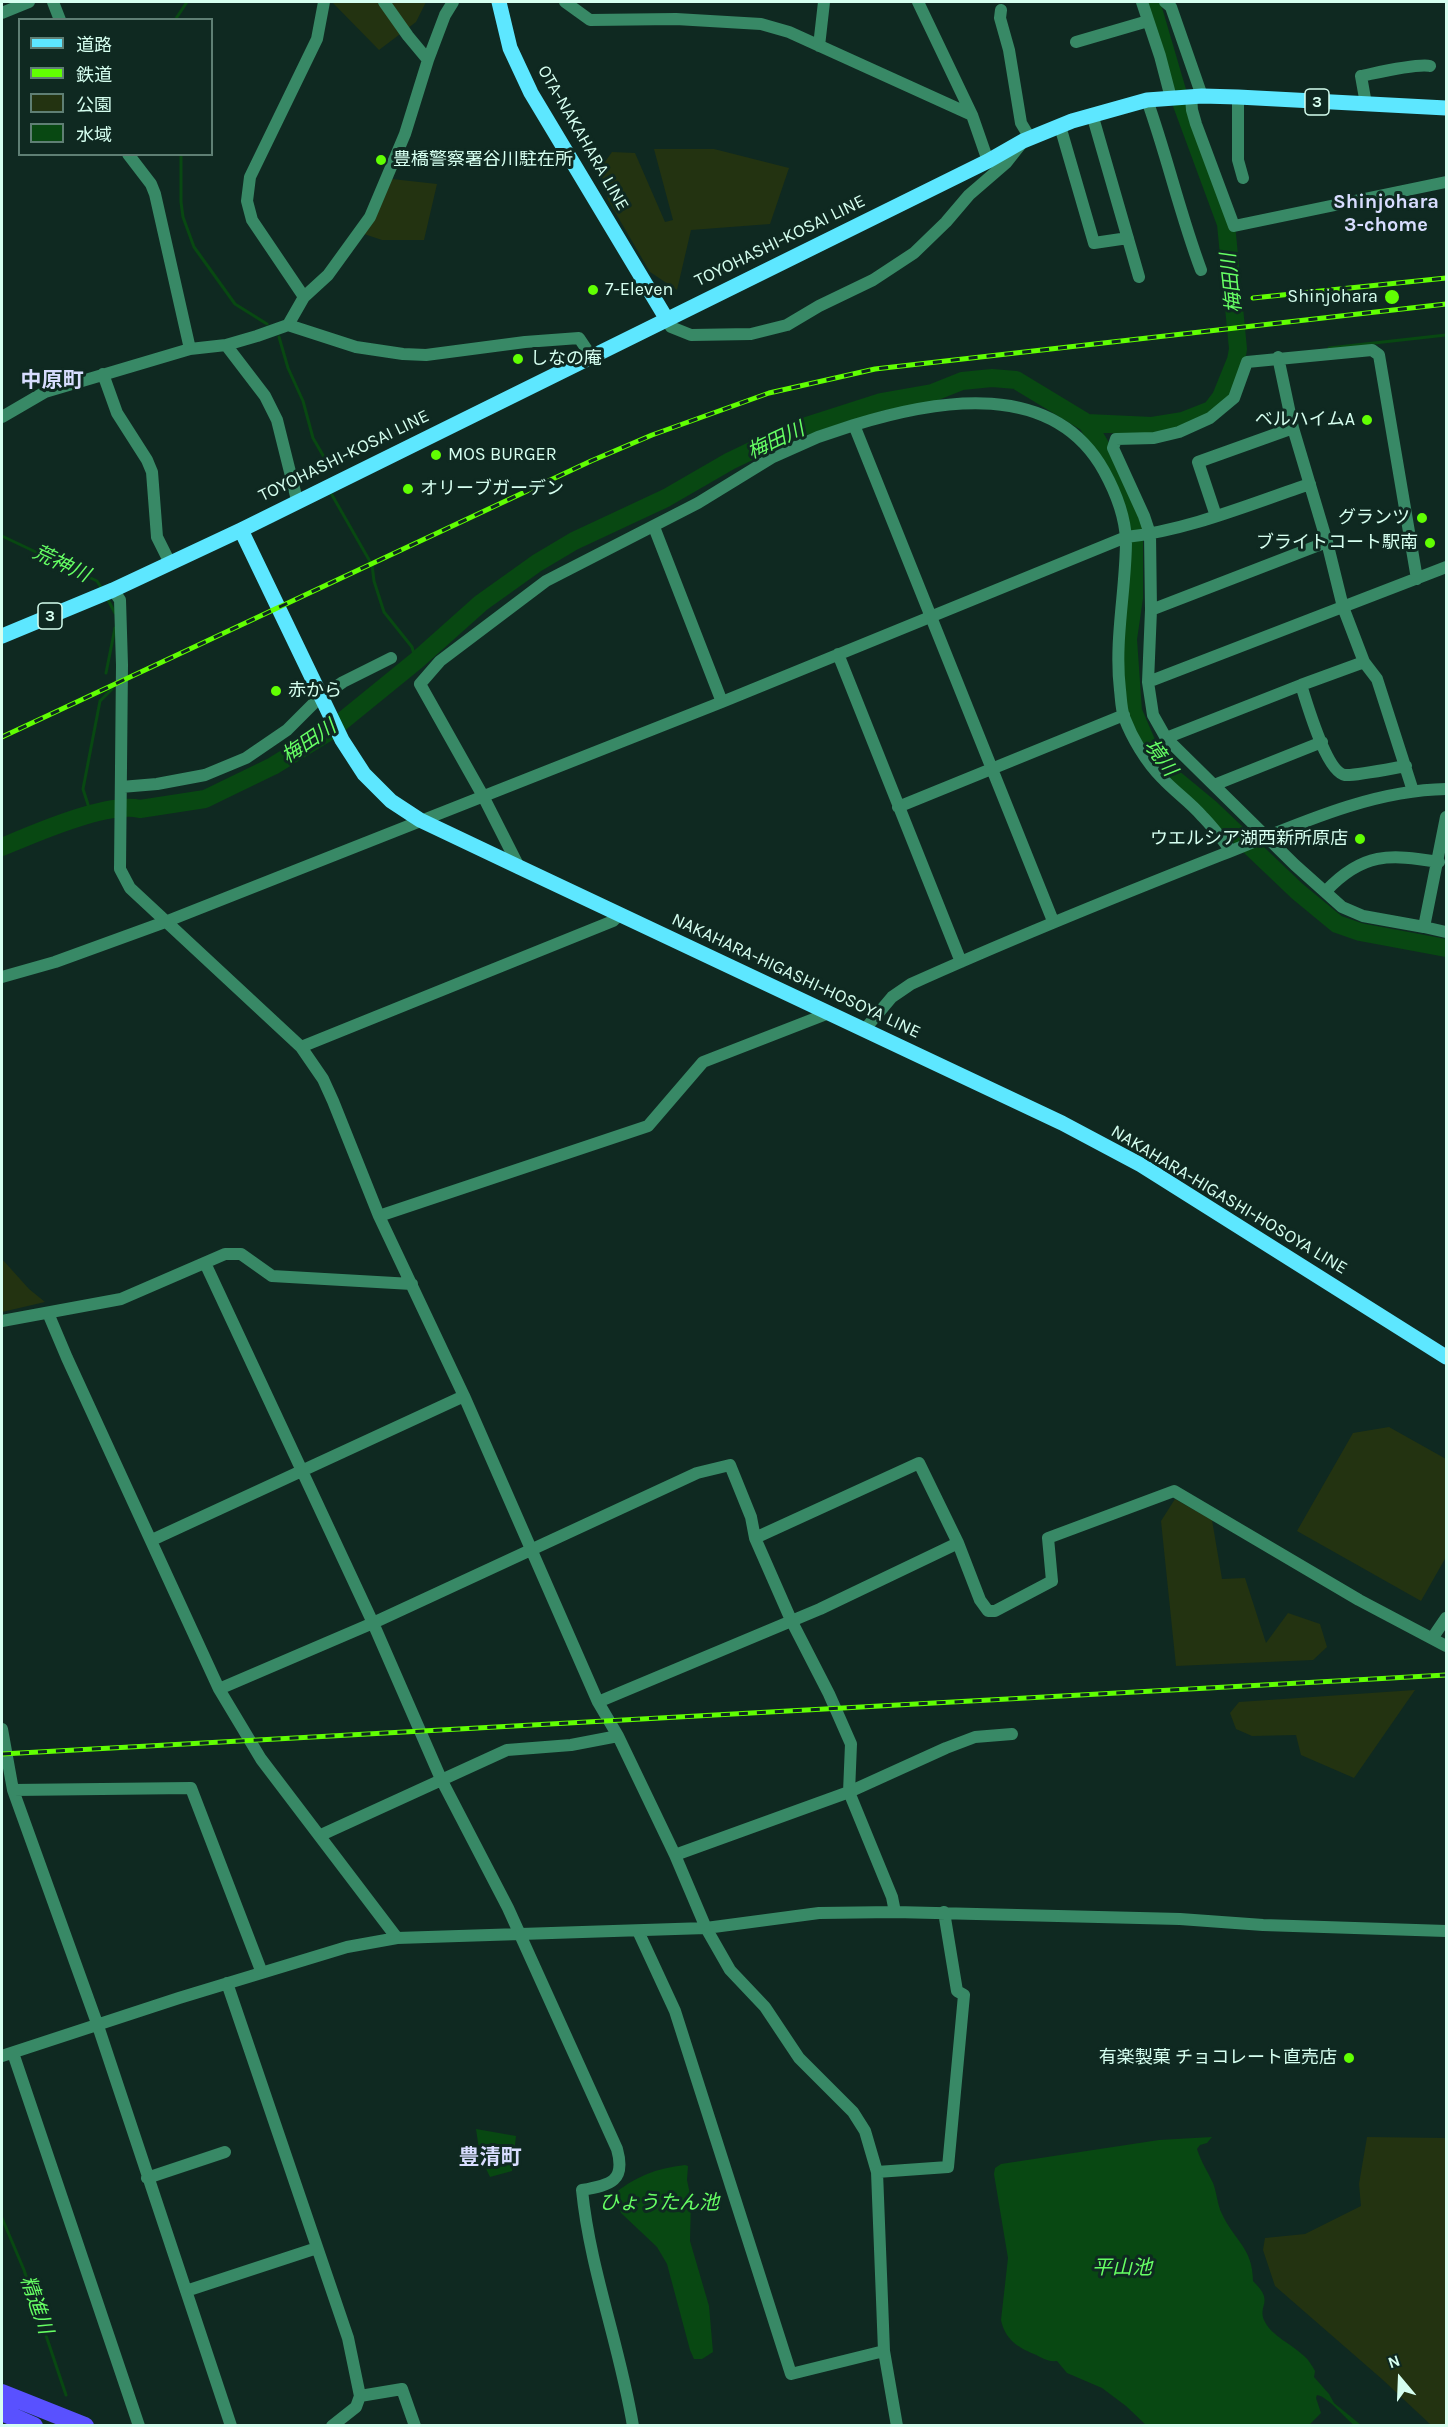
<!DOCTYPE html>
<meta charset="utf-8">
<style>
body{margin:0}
#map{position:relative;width:1448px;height:2427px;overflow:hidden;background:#0f2921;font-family:Karla,"Noto Sans JP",sans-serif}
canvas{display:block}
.frame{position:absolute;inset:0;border:3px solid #d6fff0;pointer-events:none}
.legend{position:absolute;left:18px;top:18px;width:195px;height:138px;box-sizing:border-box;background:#0f2921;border:2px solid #5f7f74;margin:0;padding:8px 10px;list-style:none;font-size:18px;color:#d6fff0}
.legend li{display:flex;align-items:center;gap:12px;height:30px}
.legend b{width:30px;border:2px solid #5f7f74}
.north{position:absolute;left:1370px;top:2349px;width:60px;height:60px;-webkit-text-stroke:4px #0f2921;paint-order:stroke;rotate:341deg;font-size:16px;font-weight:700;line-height:24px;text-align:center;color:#d6fff0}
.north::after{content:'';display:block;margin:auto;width:21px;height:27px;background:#d6fff0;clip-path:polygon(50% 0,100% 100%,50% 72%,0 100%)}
</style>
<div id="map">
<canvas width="1448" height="2427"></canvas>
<div class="frame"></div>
<ul class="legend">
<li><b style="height:8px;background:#5de7ff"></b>道路</li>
<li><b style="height:8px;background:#61ff02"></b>鉄道</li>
<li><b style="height:16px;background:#233311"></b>公園</li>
<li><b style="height:16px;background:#084812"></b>水域</li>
</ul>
<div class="north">N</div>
</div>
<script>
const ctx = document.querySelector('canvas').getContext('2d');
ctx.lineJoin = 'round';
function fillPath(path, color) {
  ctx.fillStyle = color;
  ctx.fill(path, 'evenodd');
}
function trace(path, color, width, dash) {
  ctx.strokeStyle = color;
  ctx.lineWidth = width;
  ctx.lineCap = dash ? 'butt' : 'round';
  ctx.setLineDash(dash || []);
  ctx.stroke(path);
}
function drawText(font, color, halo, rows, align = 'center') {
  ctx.font = font + ' Karla,"Noto Sans JP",sans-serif';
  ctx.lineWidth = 6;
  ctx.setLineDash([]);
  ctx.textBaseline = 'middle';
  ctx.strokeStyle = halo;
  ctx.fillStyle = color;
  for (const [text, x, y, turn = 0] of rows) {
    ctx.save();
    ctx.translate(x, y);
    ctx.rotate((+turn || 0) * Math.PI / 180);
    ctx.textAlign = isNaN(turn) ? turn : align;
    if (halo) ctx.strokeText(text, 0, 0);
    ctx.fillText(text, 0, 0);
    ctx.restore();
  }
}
fillPath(new Path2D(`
 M332 2H426L416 22 379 50Z
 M654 149H714L789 168 770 224 691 230 677 290 650 272 608 200 600 169 612 152 635 153 665 222 673 220Z
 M392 179 437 184 424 240H382L364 234Z
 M2 1259 29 1289 45 1302 2 1312Z
 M1389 1427 1446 1459V1557L1421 1601 1297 1531 1353 1433Z
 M1175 1499 1212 1520 1222 1579 1245 1578 1266 1643 1288 1613 1320 1624 1327 1647 1313 1660 1176 1666 1161 1521Z
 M1415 1690 1354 1778 1301 1755 1296 1735 1252 1736 1236 1729 1230 1713 1239 1702Z
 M1367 2137 1446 2138V2425H1431L1383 2380 1275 2286 1263 2250 1265 2238 1305 2234 1361 2206 1359 2184Z`), '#233311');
fillPath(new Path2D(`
 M476 2129 516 2136 512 2171 490 2177 480 2156Z
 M1212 2137 1207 2143 1200 2145 1197 2149C1202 2164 1207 2170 1213 2183 1217 2193 1217 2204 1222 2214 1234 2240 1253 2248 1253 2281 1276 2303 1256 2305 1265 2322 1272 2336 1293 2345 1304 2356 1309 2360 1312 2366 1315 2371L1314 2377 1329 2394 1334 2403 1361 2425H1354C1345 2418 1327 2396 1317 2395L1316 2398 1321 2413 1309 2425H1146L1126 2406 1102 2388 1067 2373 1057 2361C1047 2362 1043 2358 1034 2354 1017 2347 1005 2339 1001 2320L1008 2258 994 2174 995 2168 1001 2164 1159 2140Z
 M685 2165 688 2166 687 2180 691 2199 690 2241 709 2306 713 2352 702 2359H694L690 2350 667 2264 657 2247 621 2213 617 2200 612 2196C633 2177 657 2168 685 2165Z`), '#084812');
trace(new Path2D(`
 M175 20 187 2
 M181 154V202L183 217 194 247 235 304 267 324
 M279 337 288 368 303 401 313 438 324 457 327 471
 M1329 348 1446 335
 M1236 360 1245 359
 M332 495 372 565 374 581 384 612 412 647 416 661
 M2 536 97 581 102 589
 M107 598 115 613
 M106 673 115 628
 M91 814 83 789 100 701 112 689
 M2 2218 24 2270 66 2395`), '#084812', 3);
trace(new Path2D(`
 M1087 423 1122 482 1134 530V598L1128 639 1133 711 1148 746 1171 776 1211 809 1297 891 1337 924 1360 932 1446 948
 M2 847C33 834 108 801 140 809L205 799 273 766 330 731 416 661 481 603 537 563 574 541 666 498 730 461 797 429 881 402 932 393 962 381 992 378 1016 380 1087 423 1152 426 1183 421 1211 410 1221 397 1236 360 1238 349 1226 224 1178 94 1151 2`), '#084812', 18);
trace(new Path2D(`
 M53 2 60 20
 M384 2 408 36 428 60
 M565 2 590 20 676 19 761 24 789 32 972 115
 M918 2 972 115 988 161
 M1142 2 1160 56 1171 98
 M1165 2 1171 7 1202 96
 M1001 10 1000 18 1009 50 1021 123 1030 138
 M2 13 29 2
 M1076 42 1148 21
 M819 46 824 2
 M1191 97 1192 110 1196 124 1234 226 1446 182
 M1238 97V160L1243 178
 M1147 100C1167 156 1180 214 1201 270
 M1366 104 1361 76C1376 73 1417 63 1430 66
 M1092 114 1139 277
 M1060 126 1094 243 1128 238
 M128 154 151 184 155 194 190 349
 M304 297 252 220 247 201 250 177 317 39 324 2
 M666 318 671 327 691 335 751 334 787 325 819 306 873 280 914 253 946 222 969 195 1006 163 1021 144
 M288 325 356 347 403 354 426 355 525 342 579 338 591 356
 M226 345 265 396 277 420 297 500
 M1278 357 1293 428 1327 542 1343 607 1364 662 1377 679 1413 791
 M103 374 117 413 147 460 152 472 157 537 170 563
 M2 417 45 392 190 349 226 345 257 336 288 325 304 297 328 275 370 217 405 134 428 60 445 15 453 2
 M854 425C938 399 1053 379 1104 471 1115 491 1125 516 1126 540 1126 590 1114 640 1120 690 1121 698 1121 708 1124 717 1132 738 1146 762 1162 778 1175 792 1190 802 1202 816 1213 827 1222 839 1231 851
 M1216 516 1198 462 1293 428
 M654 527 722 702
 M1417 579 1379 355 1372 350 1247 362 1234 398 1210 418 1179 432 1154 438 1116 439 1113 448 1144 516 1150 534 1151 610 1148 682 1153 715 1166 738 1295 865 1342 907 1363 916 1424 927
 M113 590 120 600 122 665 120 869 130 888 301 1047 323 1079 333 1101 379 1216 464 1396 598 1702 618 1736 675 1855 706 1928 730 1970 765 2007 799 2058 853 2112 865 2131 877 2172 884 2351 897 2426
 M1151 610 1327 542
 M838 654 961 962
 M1148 682 1446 567
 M1301 685C1307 703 1326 772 1345 775 1355 776 1394 768 1406 766
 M1166 738 1301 685 1364 662
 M1214 785 1322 742
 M121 787 157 784 205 775 246 758 287 730 317 700 343 682 391 658
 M898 807 1124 715
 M1446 817 1424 927 1446 932
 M519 867 483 796 420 684 440 661 546 581 698 503 773 457 818 437 854 425C919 591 988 755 1053 921
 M1326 891C1363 852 1389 854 1439 862
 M2 977 55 962 165 922 722 702 1126 537C1189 530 1250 504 1310 484
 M865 1029 892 997 911 984C1013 938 1117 896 1221 855 1292 827 1369 790 1446 789
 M301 1047 613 921 619 915
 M379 1216 648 1126 703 1062 829 1013
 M205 1263 373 1623 441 1779 508 1908 617 2149C626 2181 611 2185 582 2190 590 2270 620 2346 633 2426
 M48 1313 67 1358 219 1689 261 1759 397 1938
 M2 1321 121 1299 225 1254H241L272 1276 412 1284
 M755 1538 919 1463 958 1543 980 1600 988 1611H995L1052 1581 1048 1538 1174 1491 1359 1600 1446 1646
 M152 1540 464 1396
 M1433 1637 1446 1618
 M219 1689 373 1623 697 1473 730 1465 751 1517 755 1538 791 1620 829 1694 851 1744 849 1792 892 1897 895 1912
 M598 1702 820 1609 958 1543
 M2 1729 13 1790 98 2026 231 2426
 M13 1790 191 1788 262 1973
 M321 1835 507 1750 571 1745 618 1736
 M675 1855 849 1792 946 1748 975 1737 1012 1734
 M638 1931 675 2011 791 2374 884 2351
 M227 1983 348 2338 360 2396 356 2407 332 2426
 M13 2053 139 2426
 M2 2056 179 1998 347 1947 397 1938 706 1928 819 1913 895 1912 1180 1919 1263 1925 1446 1931
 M877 2172 948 2167 964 1995 957 1991 944 1912
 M147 2178 225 2152
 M186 2291 317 2248
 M360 2396 402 2389 415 2426`), '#388966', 12);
trace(new Path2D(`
 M499 2 510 48 531 93 666 318
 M241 530 342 740 364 774 391 801 420 820 519 867 1062 1123 1141 1165 1446 1357
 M2 636 113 590 241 530 988 161 1023 141 1072 121 1147 100 1202 96 1238 97 1446 108`), '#5de7ff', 15);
trace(new Path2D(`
 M2 2393 85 2426
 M2 2412 34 2426`), '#5951ff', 18);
const rail = new Path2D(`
 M1253 298 1446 278
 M2 737 591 461 652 435 769 393 875 369 1446 304
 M2 1754 1446 1675`);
trace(rail, '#61ff02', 5);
trace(rail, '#0f2921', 3, [9]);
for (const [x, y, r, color] of [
 [381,160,6,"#61ff02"],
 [593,290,6,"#61ff02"],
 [1392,297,8,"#61ff02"],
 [518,359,6,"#61ff02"],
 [1367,420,6,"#61ff02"],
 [436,455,6,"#61ff02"],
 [408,489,6,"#61ff02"],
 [1422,518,6,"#61ff02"],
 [1430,543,6,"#61ff02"],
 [276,691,6,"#61ff02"],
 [1360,839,6,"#61ff02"],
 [1349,2058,6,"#61ff02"]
]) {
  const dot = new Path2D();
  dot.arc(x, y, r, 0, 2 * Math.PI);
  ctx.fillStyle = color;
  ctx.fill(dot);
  trace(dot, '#0f2921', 2);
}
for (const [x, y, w] of [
 [1317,102,24],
 [50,616,24]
]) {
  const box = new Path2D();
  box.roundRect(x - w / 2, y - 13, w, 26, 4.5);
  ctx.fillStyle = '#0f2921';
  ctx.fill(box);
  trace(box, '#d6fff0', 1.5);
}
drawText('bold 16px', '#d6fff0', null, [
 ["3",1317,102],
 ["3",50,616]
]);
drawText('18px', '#d6fff0', '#0f2921', [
 ["OTA-NAKAHARA LINE",583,138,60],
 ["TOYOHASHI-KOSAI LINE",780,241,-26],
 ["TOYOHASHI-KOSAI LINE",344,456,-26],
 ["NAKAHARA-HIGASHI-HOSOYA LINE",796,976,25],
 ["NAKAHARA-HIGASHI-HOSOYA LINE",1229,1200,31]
]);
drawText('18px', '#d6fff0', '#0f2921', [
 ["豊橋警察署谷川駐在所",393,160],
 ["7-Eleven",605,290],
 ["Shinjohara",1378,297,"right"],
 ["しなの庵",530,359],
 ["ベルハイムA",1355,420,"right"],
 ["MOS BURGER",448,455],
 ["オリーブガーデン",420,489],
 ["グランツ",1410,518,"right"],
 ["ブライトコート駅南",1418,543,"right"],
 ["赤から",288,691],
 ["ウエルシア湖西新所原店",1348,839,"right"],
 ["有楽製菓 チョコレート直売店",1337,2058,"right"]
], 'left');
drawText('bold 20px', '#d8ddff', '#0f2921', [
 ["Shinjohara",1386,202],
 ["3-chome",1386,225]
]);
drawText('italic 20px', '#66ff64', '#0f2921', [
 ["梅田川",1232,283,-96],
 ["梅田川",776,441,-25],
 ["荒神川",61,564,25],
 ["梅田川",309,742,-34],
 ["境川",1160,758,54],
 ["ひょうたん池",659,2203],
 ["平山池",1122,2268],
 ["精進川",36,2305,71]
]);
drawText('bold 21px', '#d8ddff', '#0f2921', [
 ["中原町",52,381],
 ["豊清町",490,2158]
]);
</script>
